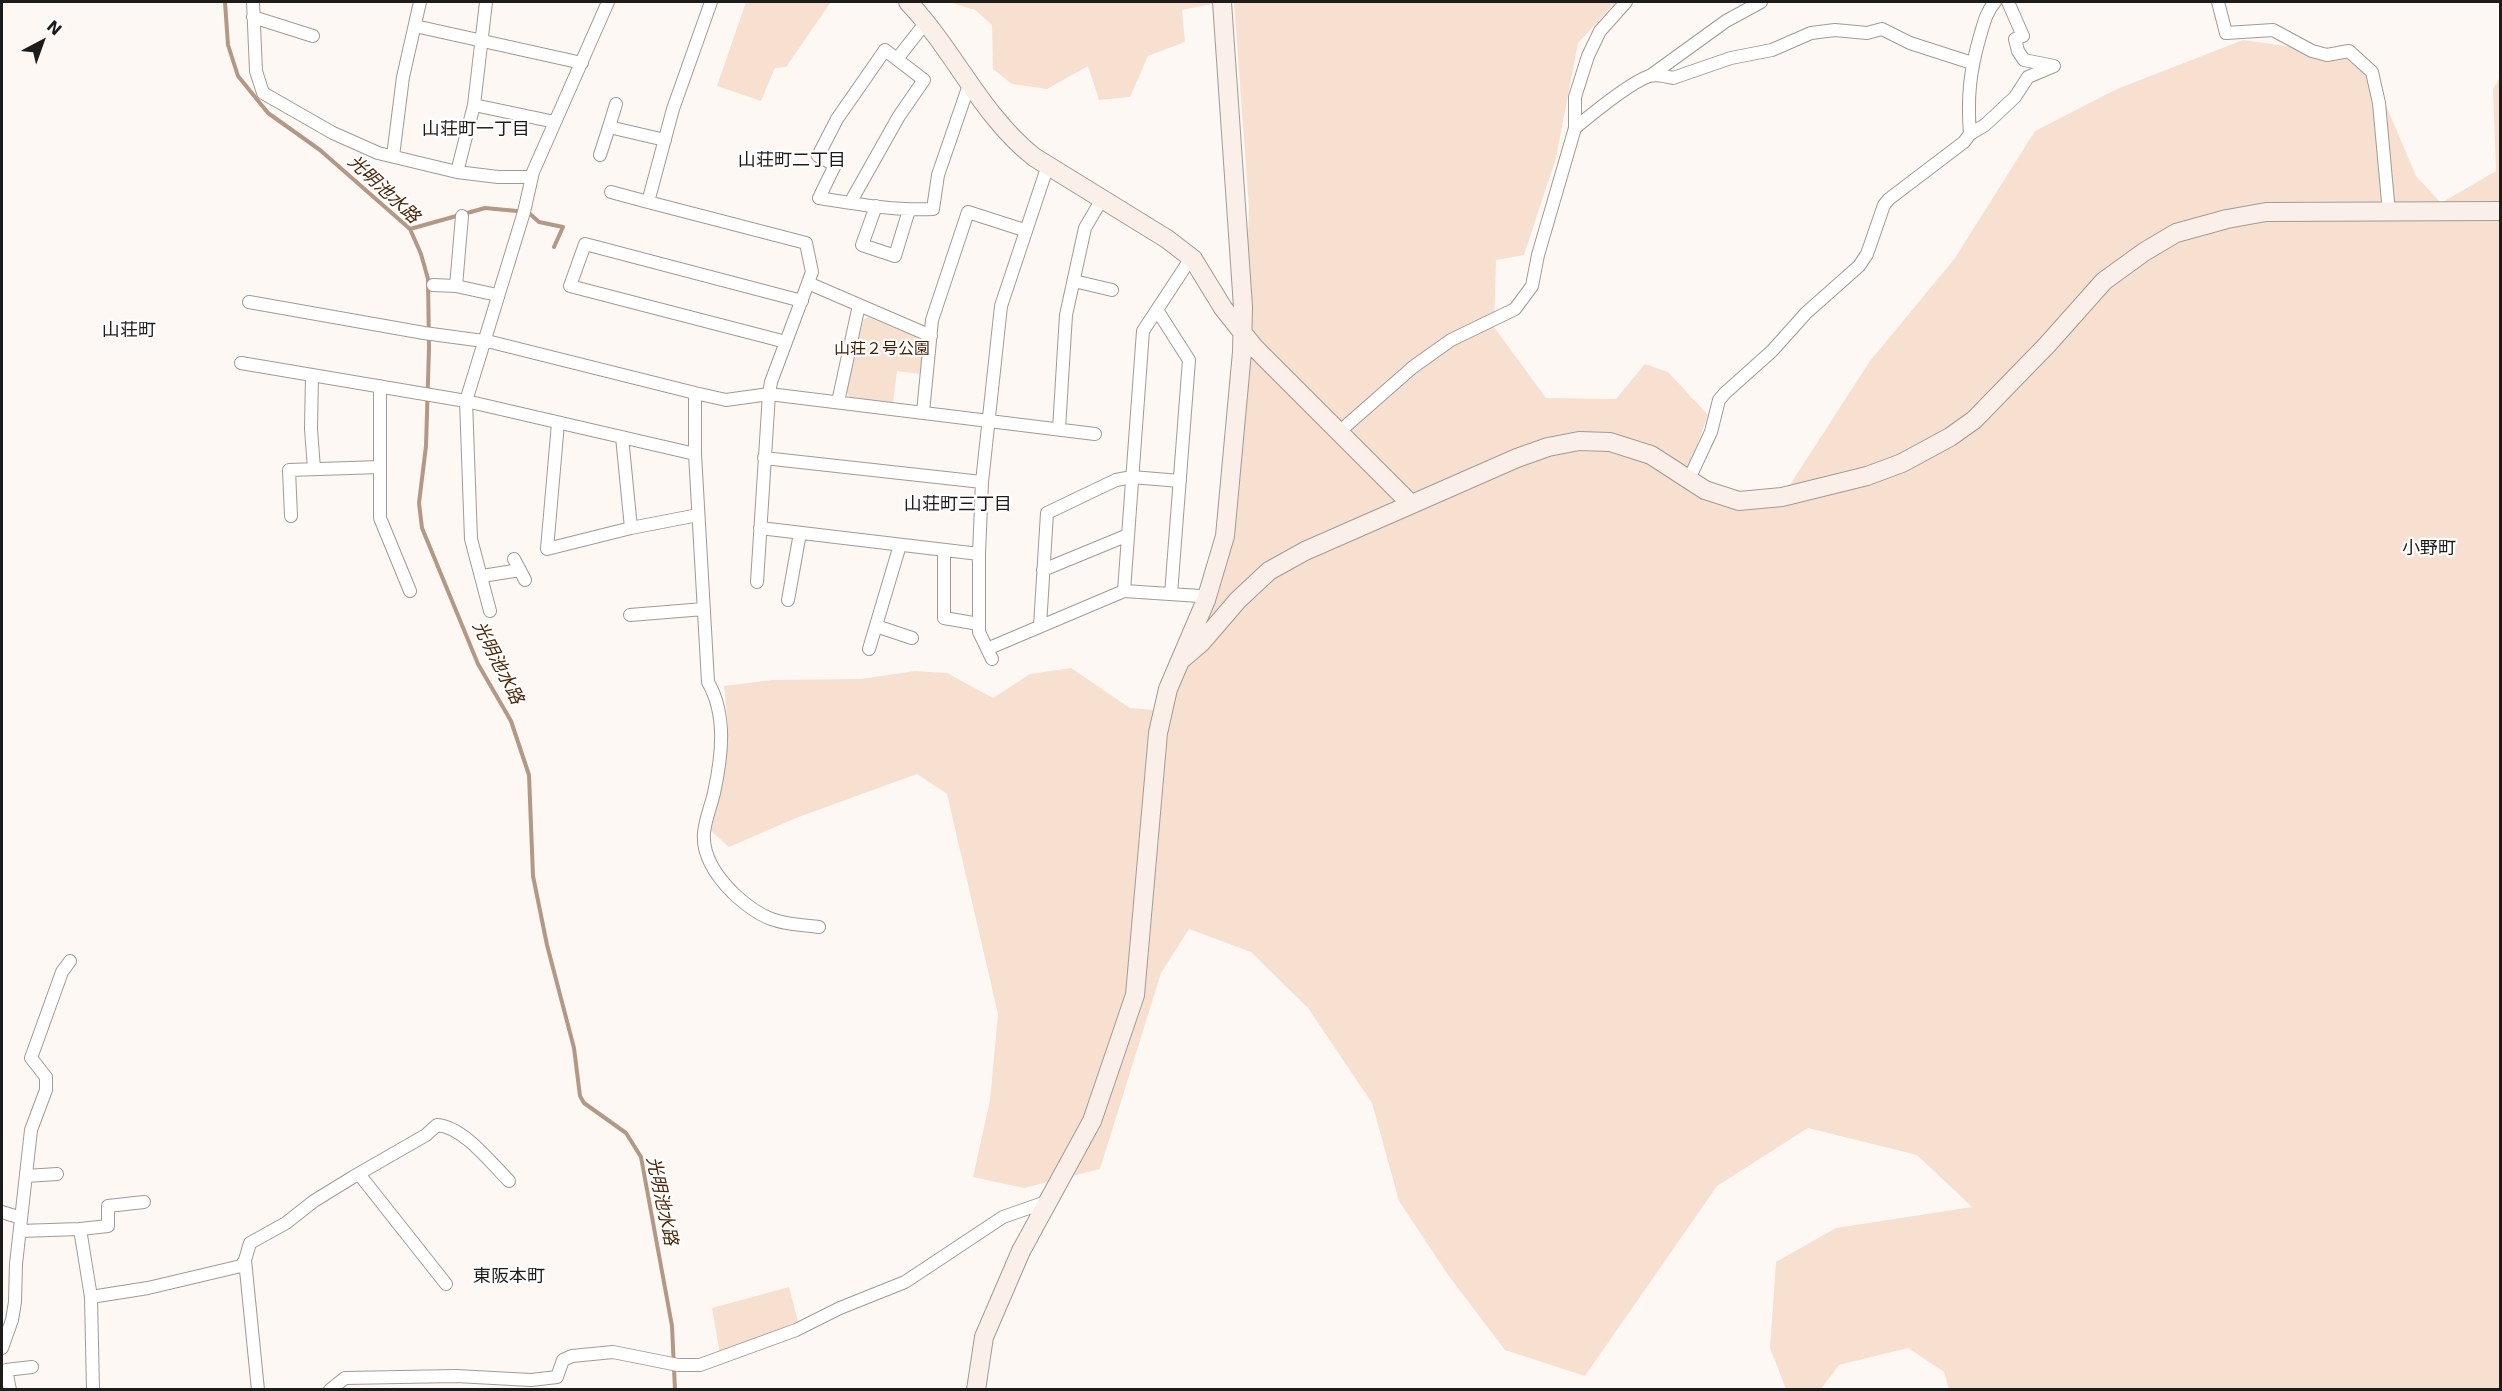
<!DOCTYPE html>
<meta charset="utf-8">
<style>
body{margin:0}
#map{position:relative;width:2502px;height:1391px;overflow:hidden;background:#fef8f4;font-family:"DejaVu Sans",sans-serif}
canvas{display:block}
.frame{position:absolute;inset:0;border:3px solid #1e1c1a;pointer-events:none}
.north{position:absolute;left:12px;top:12px;width:60px;height:60px;-webkit-text-stroke:4px #fff;paint-order:stroke;rotate:41deg;font-size:16px;font-weight:700;line-height:24px;text-align:center;color:#1e1c1a}
.north::after{content:'';display:block;margin:auto;width:21px;height:27px;background:#1e1c1a;clip-path:polygon(50% 0,100% 100%,50% 72%,0 100%)}
</style>
<div id="map">
<canvas width="2502" height="1391"></canvas>
<div class="frame"></div>
<div class="north">N</div>
</div>
<script>
const ctx = document.querySelector('canvas').getContext('2d');
ctx.lineJoin = 'round';
function fillPath(path, color) {
  ctx.fillStyle = color;
  ctx.fill(path, 'evenodd');
}
function trace(path, color, width, dash) {
  ctx.strokeStyle = color;
  ctx.lineWidth = width;
  ctx.lineCap = dash ? 'butt' : 'round';
  ctx.setLineDash(dash || []);
  ctx.stroke(path);
}
function drawText(font, color, halo, rows, align = 'center') {
  ctx.font = font + ' "DejaVu Sans","Noto Sans JP",sans-serif';
  ctx.lineWidth = 4.5;
  ctx.setLineDash([]);
  ctx.textBaseline = 'middle';
  ctx.strokeStyle = halo;
  ctx.fillStyle = color;
  for (const [text, x, y, turn = 0] of rows) {
    ctx.save();
    ctx.translate(x, y);
    ctx.rotate((+turn || 0) * Math.PI / 180);
    ctx.textAlign = isNaN(turn) ? turn : align;
    if (halo) ctx.strokeText(text, 0, 0);
    ctx.fillText(text, 0, 0);
    ctx.restore();
  }
}
fillPath(new Path2D(`
 M746 2H831L786 67 775 68 761 101 717 86Z
 M949 2H1212V4L1182 10 1185 42 1148 56 1130 97 1099 100 1088 66 1047 89 1012 84 993 69 992 25 975 10Z
 M1234 2H1616L1578 43 1556 158 1524 255 1496 260 1494 327 1546 398 1616 399 1645 364 1668 372 1708 415 1686 476 1705 490 1782 497 1870 361 1955 258 2035 131 2117 89 2243 40 2331 52 2361 60 2374 77 2416 176 2441 203 2496 171 2493 89 2500 77V1389H1949L1944 1372 1908 1348 1839 1365 1821 1389H1786L1770 1348 1776 1262 1836 1228 1972 1207 1917 1155 1808 1128 1717 1186 1585 1376 1505 1350 1448 1275 1399 1201 1372 1103 1308 1008 1251 952 1189 929 1161 973 1100 1169 1024 1188 973 1177 990 1100 998 1014 947 794 917 774 796 818 729 847 711 831 728 724 724 686 772 680 861 679 915 671 947 673 993 698 1030 674 1071 668 1130 708 1167 711 1204 616 1243 377 1249 208Z
 M868 317 920 339 924 347 921 374 897 371 893 403 850 397 846 392 863 320Z
 M789 1287 798 1321 720 1354 712 1308Z`), '#f8e0d1');
trace(new Path2D(`
 M225 2 228 45 238 76 268 113 320 150 410 229 421 254 428 279 429 348 426 446 419 503 422 528 478 664 511 721 529 775 533 876 547 945 574 1048 580 1096 584 1103 626 1133 641 1157 672 1326 675 1390
 M529 213 539 222 563 227 554 247
 M410 229 485 208 517 211`), '#b49886', 4);
const street = new Path2D(`
 M253 2 256 71 263 93 333 133 378 153 457 172 498 177H531
 M608 2 533 172 524 212 466 401 695 454 708 682C727 715 722 756 714 793 711 806 705 820 704 833 702 856 718 878 733 893 764 922 778 923 819 927
 M711 2 673 109 648 202 806 243 812 272 808 283
 M2218 2 2226 33 2273 30 2312 51 2327 55 2349 51 2372 72 2379 103 2389 213
 M253 17 313 36
 M415 26 582 63
 M897 59 926 22
 M1650 76 1726 21 1761 2
 M474 105 555 122
 M609 127 616 104
 M1575 128C1593 113 1628 84 1649 76 1657 74 1665 76 1673 78L1731 58 1772 50 1811 33 1835 30 1867 33 1882 29 1910 43 1972 63
 M1970 134 1985 125 2015 97 2028 77 2054 66 2024 60 2018 51 2015 39 2023 36 2008 2
 M600 155 609 127 665 140
 M393 156 403 77 420 2
 M457 172 474 105 486 2
 M611 192 648 202
 M850 203 899 116 924 80 885 50 837 119 818 156 835 165 819 198C857 204 895 211 933 209L938 175 970 82
 M876 206 862 245 895 256 909 210
 M1193 259 1187 264 1143 331 1124 591 1200 596 1206 600
 M1074 281 1112 290
 M433 285 456 286 497 295
 M456 286 462 216
 M249 302 424 333 491 342 695 393V454
 M1157 310 1189 360 1171 594
 M786 342 570 286 585 244 802 301
 M241 363 466 401 471 539 490 611
 M312 375 311 429 314 469
 M380 386V518L410 591
 M695 393 726 400 769 394 1095 434
 M838 402 859 305
 M923 412 932 320 968 212 1024 230
 M558 423 547 549 631 528 698 515
 M1059 429 1066 315 1085 228 1102 199
 M1339 432 1413 367 1451 340 1515 309 1532 286 1538 255 1575 128V97L1588 56 1600 31 1626 2
 M622 437 631 528
 M764 458 982 482
 M1689 479 1711 432 1719 400 1725 393 1772 351 1806 313 1859 266 1867 254 1884 205 1889 199 1964 142 1970 134C1967 97 1970 71 1980 36 1984 23 1986 12 1995 2
 M291 516 289 470 380 467
 M760 528 979 554
 M944 551V618L979 624
 M514 559 525 580
 M1043 570 1128 535
 M482 576 520 570
 M757 582 769 394 771 382 808 283 931 336
 M788 600 800 533
 M630 615 704 609
 M876 626 912 638
 M1040 626 1047 513 1116 480 1132 477 1180 481
 M869 649 900 545
 M987 649 1124 591
 M992 659 979 632V554L982 482 1001 306 1048 165
 M359 1174 446 1284
 M26 1176 57 1174
 M2 1212 21 1218
 M80 1229 108 1226V1206L144 1202
 M20 1231 80 1229 91 1297 148 1288 241 1266 245 1260 250 1243 286 1223 314 1201 353 1177 426 1135 437 1125C464 1127 491 1163 509 1181
 M245 1260 258 1390
 M91 1297 93 1390
 M2 1348 12 1320 15 1302 16 1264 31 1130 46 1090V1077L31 1058 62 972 70 961
 M10 1390 6 1370 32 1367
 M330 1390 345 1378 456 1376 531 1380 557 1377 563 1360 572 1356 613 1352 678 1365H700L796 1330 840 1308 905 1282 1003 1217 1046 1202`);
const secondary = new Path2D(`
 M908 2C954 50 981 115 1034 157L1167 239 1193 259 1223 308 1254 347 1411 504
 M1181 660 1201 643 1238 600 1269 571 1305 551 1517 458 1548 447 1579 441 1610 442 1651 455 1705 490 1739 501 1782 497 1867 476 1902 463 1950 437 1974 420 2047 345 2104 281 2144 252 2176 233 2227 219 2266 212 2500 211
 M976 1390 984 1337 1021 1251 1092 1121 1135 995 1158 733 1168 689 1206 600 1225 536 1242 352 1243 307 1222 2`);
trace(street, '#a19a95', 14);
trace(secondary, '#a19a95', 20);
trace(street, '#fff', 12);
trace(secondary, '#fbf0e9', 18);
drawText('16px', '#431d00', '#fff', [
 ["山荘２号公園",882,350]
]);
drawText('18px', '#1e1c1a', '#fff', [
 ["山荘町一丁目",476,130],
 ["山荘町二丁目",792,161],
 ["山荘町",129,331],
 ["山荘町三丁目",958,505],
 ["小野町",2429,549],
 ["東阪本町",509,1277]
]);
drawText('italic 18px', '#4d2506', '#fff', [
 ["光明池水路",383,190,43],
 ["光明池水路",497,663,63],
 ["光明池水路",661,1201,78]
]);
</script>
